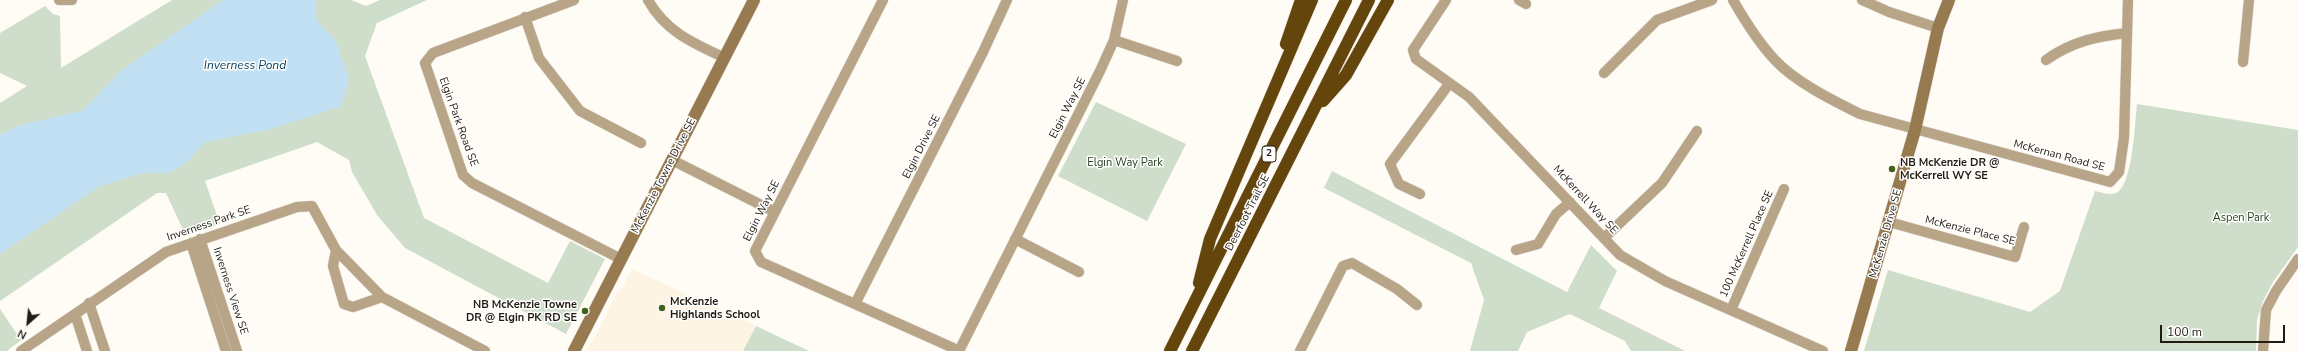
<!DOCTYPE html>
<style>
body{margin:0}
#map{position:relative;width:2298px;height:351px;overflow:hidden;background:#fffbf5;font-family:"Nunito Sans",sans-serif}
canvas{display:block}
.north{position:absolute;left:8px;top:303px;width:40px;height:40px;-webkit-text-stroke:3px #fff;paint-order:stroke;rotate:207deg;font-size:11px;font-weight:700;line-height:16px;text-align:center;color:#221b10}
.north::after{content:'';display:block;margin:auto;width:14px;height:18px;background:#221b10;clip-path:polygon(50% 0,100% 100%,50% 72%,0 100%)}
.scale{position:absolute;left:2160px;top:325px;width:125px;height:18px;box-sizing:border-box;border:2px solid #221b10;border-top:0;padding-left:5px;font-size:12px;line-height:14px;white-space:nowrap;color:#221b10;-webkit-text-stroke:3px #fff;paint-order:stroke}
</style>
<div id="map">
<canvas width="2298" height="351"></canvas>
<div class="north">N</div>
<div class="scale">100 m</div>
</div>
<script>
const ctx = document.querySelector('canvas').getContext('2d');
ctx.lineJoin = 'round';
function fillPath(path, color) {
  ctx.fillStyle = color;
  ctx.fill(path, 'evenodd');
}
function trace(path, color, width, dash) {
  ctx.strokeStyle = color;
  ctx.lineWidth = width;
  ctx.lineCap = dash ? 'butt' : 'round';
  ctx.setLineDash(dash || []);
  ctx.stroke(path);
}
function drawText(font, color, halo, rows, align = 'center') {
  ctx.font = font + ' "Nunito Sans",sans-serif';
  ctx.lineWidth = 3;
  ctx.setLineDash([]);
  ctx.textBaseline = 'middle';
  ctx.strokeStyle = halo;
  ctx.fillStyle = color;
  for (const [text, x, y, turn = 0] of rows) {
    ctx.save();
    ctx.translate(x, y);
    ctx.rotate((+turn || 0) * Math.PI / 180);
    ctx.textAlign = isNaN(turn) ? turn : align;
    if (halo) ctx.strokeText(text, 0, 0);
    ctx.fillText(text, 0, 0);
    ctx.restore();
  }
}
fillPath(new Path2D(`
 M632 269 756 326 743 351H586L601 326V324L617 292 623 287Z`), '#fdf4e4');
fillPath(new Path2D(`
 M172 0H351L366 6 380 0H427L377 23 365 56 424 218 548 283 570 241 605 259 566 334 405 248 377 215 352 172 349 160 317 142 205 181 220 224 186 236 166 193H157L0 301V103L27 86 0 73V33L45 6 53 14 60 16 61 68Z
 M1096 102 1186 144 1147 221 1058 176Z
 M2137 104 2298 130V247L2273 282 2263 301 2257 320 2256 351H1864L1888 270 2030 312 2060 291 2095 191C2101 192 2109 196 2116 193 2133 186 2135 121 2137 104Z
 M1332 171 1567 292 1591 245 1617 271 1599 308 1685 351H1631L1625 341 1570 314 1527 332 1518 351H1470L1484 300 1471 263 1324 188Z
 M0 309 21 340 7 351H0Z
 M756 326 809 351H743Z`), '#cedeca');
fillPath(new Path2D(`
 M223 0H316L315 19 336 41 349 79 341 106 271 129 205 142 187 162 169 173H143L100 186 0 254V135L20 125 82 111 122 70Z`), '#c2e0f3');
const street = new Path2D(`
 M59 0H72
 M574 0 433 53 425 63 463 175 472 183 621 259
 M648 0C666 32 693 43 725 58
 M883 0 755 251 761 262 960 351
 M1446 0 1413 50 1416 59 1469 97 1620 255 1665 281 1823 351
 M1519 0 1526 4
 M1733 0C1745 21 1758 42 1775 60 1795 82 1834 101 1860 114L2110 182 2119 172 2124 138 2128 0
 M1862 0 1889 12 1938 28
 M525 17 539 58 580 111 641 143
 M1114 40 1177 61
 M2046 60C2071 42 2097 36 2127 33
 M2243 62 2249 0
 M1604 73 1657 20 1712 0
 M672 160 775 212
 M1420 194 1399 184 1390 164 1449 84
 M1889 222 2015 257 2024 227
 M1604 238 1662 183 1697 131
 M200 239 237 351
 M1015 239 1079 272
 M191 243 226 351
 M336 250 333 266 344 304 353 307 382 297
 M1516 250 1538 244 1556 214 1570 202
 M89 303 105 351
 M855 304 983 52 1007 0
 M1731 310 1784 189
 M75 314 87 351
 M21 351 166 252 297 207 312 206 336 250 382 297 485 351
 M959 351 1100 71 1114 40 1123 0
 M1300 351 1343 266 1352 263 1397 289 1417 305
 M2263 351 2266 310 2276 291 2298 259`);
const secondary = new Path2D(`
 M574 351 754 0
 M1851 351 1915 130 1938 28 1949 0`);
const highway = new Path2D(`
 M1286 44 1301 0
 M1323 101 1346 75 1388 0
 M1199 283 1210 239 1312 0
 M1170 351 1346 0
 M1192 351 1369 0`);
trace(street, '#dcd7d0', 11);
trace(secondary, '#dcd7d0', 13);
trace(highway, '#dcd7d0', 13);
trace(street, '#b8a588', 10);
trace(secondary, '#977a50', 12);
trace(highway, '#64450b', 12);
for (const [x, y, r, color] of [
 [1892,169,4,"#426218"],
 [662,308,4,"#426218"],
 [585,311,4,"#426218"]
]) {
  const dot = new Path2D();
  dot.arc(x, y, r, 0, 2 * Math.PI);
  ctx.fillStyle = color;
  ctx.fill(dot);
  trace(dot, '#fff', 1.5);
}
for (const [x, y, w] of [
 [1269,154,14]
]) {
  const box = new Path2D();
  box.roundRect(x - w / 2, y - 8, w, 16, 3);
  ctx.fillStyle = '#fff';
  ctx.fill(box);
  trace(box, '#221b10', 1);
}
drawText('bold 10px', '#221b10', null, [
 ["2",1269,154]
]);
drawText('11px', '#221b10', '#fff', [
 ["Elgin Way SE",1068,108,-63],
 ["Elgin Park Road SE",458,122,70],
 ["Elgin Drive SE",922,147,-63],
 ["McKernan Road SE",2059,156,15],
 ["McKenzie Towne Drive SE",664,176,-63],
 ["McKerrell Way SE",1585,200,47],
 ["Elgin Way SE",762,211,-63],
 ["Deerfoot Trail SE",1248,213,-63],
 ["Inverness Park SE",209,224,-19],
 ["McKenzie Place SE",1970,231,14],
 ["McKenzie Drive SE",1886,234,-74],
 ["100 McKerrell Place SE",1747,244,-66],
 ["Inverness View SE",230,291,72]
]);
drawText('11px', '#1f3d17', '#fff', [
 ["Elgin Way Park",1125,163],
 ["Aspen Park",2241,218]
]);
drawText('bold 11px', '#221b10', '#fff', [
 ["NB McKenzie DR @",1900,163],
 ["McKerrell WY SE",1900,176],
 ["McKenzie",670,302],
 ["Highlands School",670,315],
 ["NB McKenzie Towne",577,305,"right"],
 ["DR @ Elgin PK RD SE",577,318,"right"]
], 'left');
drawText('italic 12px', '#0a425d', '#fff', [
 ["Inverness Pond",245,66]
]);
</script>
